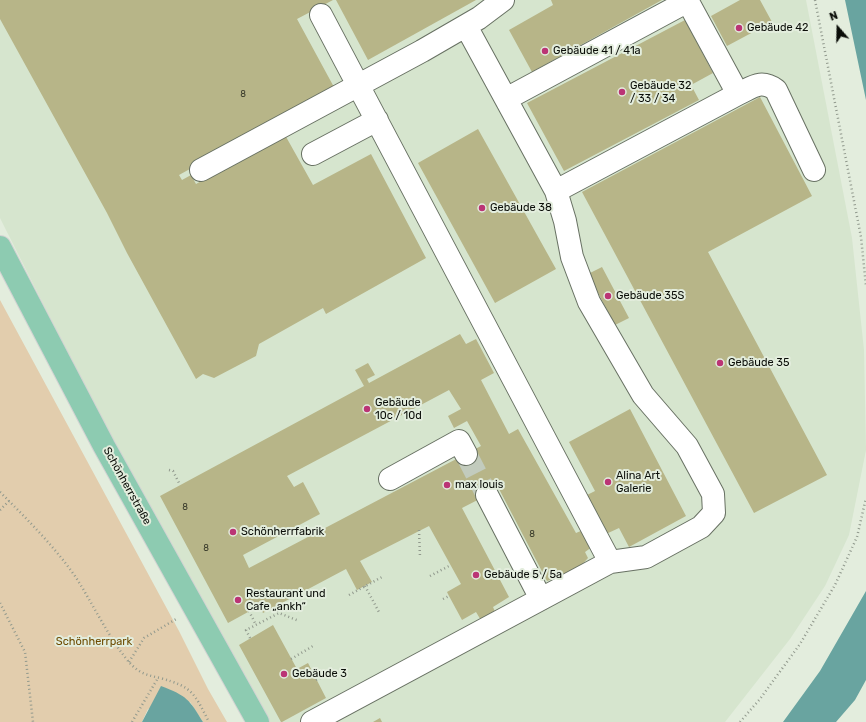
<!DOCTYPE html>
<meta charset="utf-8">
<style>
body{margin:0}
#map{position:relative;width:866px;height:722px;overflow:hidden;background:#e3eddd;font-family:Rubik,sans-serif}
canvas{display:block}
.north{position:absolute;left:818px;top:8px;width:40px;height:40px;-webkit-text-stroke:3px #e3eddd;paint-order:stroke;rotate:340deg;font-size:11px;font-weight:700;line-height:16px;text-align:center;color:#0a0d08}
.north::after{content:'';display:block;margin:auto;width:14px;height:18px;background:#0a0d08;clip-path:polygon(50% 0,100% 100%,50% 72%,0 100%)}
</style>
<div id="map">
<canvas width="866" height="722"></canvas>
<div class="north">N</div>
</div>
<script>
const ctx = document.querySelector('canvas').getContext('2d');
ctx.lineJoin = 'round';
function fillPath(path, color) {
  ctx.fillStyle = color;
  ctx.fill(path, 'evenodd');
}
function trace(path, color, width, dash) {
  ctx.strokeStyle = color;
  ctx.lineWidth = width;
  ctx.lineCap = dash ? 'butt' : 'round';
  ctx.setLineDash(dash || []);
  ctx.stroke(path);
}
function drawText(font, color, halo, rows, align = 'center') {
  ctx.font = font + ' Rubik,sans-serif';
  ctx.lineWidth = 4;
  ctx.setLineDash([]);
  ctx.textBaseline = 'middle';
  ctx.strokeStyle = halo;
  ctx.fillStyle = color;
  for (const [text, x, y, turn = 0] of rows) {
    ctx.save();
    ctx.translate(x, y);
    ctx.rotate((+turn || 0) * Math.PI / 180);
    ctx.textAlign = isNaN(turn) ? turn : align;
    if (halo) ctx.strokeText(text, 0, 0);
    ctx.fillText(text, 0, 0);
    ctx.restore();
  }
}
fillPath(new Path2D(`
 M0 0H806L852 238 864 350 866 450 849 535 825 586 790 639 725 722H268L113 443 0 218Z`), '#d6e5ce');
fillPath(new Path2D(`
 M0 300 179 631 208 689 227 722H203L190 702 148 709 142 722H0Z`), '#e2cdad');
fillPath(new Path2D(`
 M845 0H866V100Z
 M866 591V680L855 700 836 722H783L820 671Z
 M161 686C187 696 189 699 203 722H142Z`), '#69a4a0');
fillPath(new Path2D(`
 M0 0H333L297 19 335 89 179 175 182 180 191 175 196 184 285 135 313 185 371 154 426 258 326 314 323 308 259 344 256 356 214 378 203 374 196 379 127 253 107 213 0 19Z
 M336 0H476L368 60Z
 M551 0H662L532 72 509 30 553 5Z
 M740 0H760L772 22 727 46 711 16Z
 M685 20 713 73 691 85 699 100 564 171 527 103Z
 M760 97 812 196 708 252 827 475 754 513 582 192Z
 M478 129 556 269 495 303 418 163Z
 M602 267 629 318 615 325 588 274Z
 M460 334 466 344 476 339 494 373 481 380 509 434 518 429 576 533 583 530 592 547 585 552 588 558 578 569 571 573 547 581 499 489 462 508 509 597 493 607 496 614 482 622 476 612 462 620 449 596 447 592 461 584 429 526 360 561 372 582 357 590 346 569 263 613 259 606 228 623 160 496 364 386 355 370 368 363 375 375 367 379 369 383ZM449 390 461 409 448 416 454 428 467 421 481 446 249 568 243 555 320 514 303 482 294 487 287 476Z
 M630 409 686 516 629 547 619 528 606 534 585 496 595 491 569 442Z
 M273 625 297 669 308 663 326 698 282 722H281L239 645Z
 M380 718 382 722H373Z`), '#b7b588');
trace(new Path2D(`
 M466 454 487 495`), '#c2cbbd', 22, [22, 11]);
const minor = new Path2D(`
 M687 0 738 94
 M321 15 610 562
 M506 99 688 1
 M313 154 377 120
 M201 170 422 51 479 18 503 0
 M556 191 738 94C753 87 761 79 776 90L814 170
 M390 479 459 441 466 454
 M487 495 541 599
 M312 722 610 562 646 557 701 527 714 513 713 494 687 446 643 395 589 302 572 257 565 221 556 191 466 26`);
const major = new Path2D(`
 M0 247 104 446 258 722`);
trace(minor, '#687163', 24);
trace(major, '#d3d3d3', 24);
trace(new Path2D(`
 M815 0 861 237 866 286
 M169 470 173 471 180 485
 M0 492C27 519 53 545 75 576 91 601 104 628 121 652 125 657 129 663 135 668 142 674 151 676 160 678 193 687 194 693 209 722
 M0 510 9 501
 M419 530 420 557
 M430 576 451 565
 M365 586 380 614
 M349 595 382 577
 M443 599 449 596
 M0 603 25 652 33 722
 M276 607 279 613
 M249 611 256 625
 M250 638 246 630 279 613 299 621
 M291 659 313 646
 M129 662 144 638 178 618
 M316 680 328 674
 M132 722 158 678
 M740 722 760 699 800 644 835 585 857 537 866 498`), '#91998d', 2.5, [1, 3]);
trace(minor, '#fff', 22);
trace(major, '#8dcbb1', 22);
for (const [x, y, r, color] of [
 [739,28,4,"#bb3475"],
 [545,51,4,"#bb3475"],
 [622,92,4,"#bb3475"],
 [482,208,4,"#bb3475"],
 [608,296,4,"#bb3475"],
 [720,363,4,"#bb3475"],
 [367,409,4,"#bb3475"],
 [608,482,4,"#bb3475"],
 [447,485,4,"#bb3475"],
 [233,532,4,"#bb3475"],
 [476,575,4,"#bb3475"],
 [238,600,4,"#bb3475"],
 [284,674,4,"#bb3475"]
]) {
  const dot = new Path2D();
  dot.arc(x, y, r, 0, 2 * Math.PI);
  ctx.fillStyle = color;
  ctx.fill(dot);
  trace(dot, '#e3eddd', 1.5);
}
drawText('9px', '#353728', null, [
 ["8",243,94],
 ["8",185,507],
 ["8",532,534],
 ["8",206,548]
]);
drawText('11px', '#0a0d08', '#e3eddd', [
 ["Gebäude 42",747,28],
 ["Gebäude 41 / 41a",553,51],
 ["Gebäude 32",630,86],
 ["/ 33 / 34",630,99],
 ["Gebäude 38",490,208],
 ["Gebäude 35S",616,296],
 ["Gebäude 35",728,363],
 ["Gebäude",375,403],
 ["10c / 10d",375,416],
 ["Alina Art",616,476],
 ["Galerie",616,489],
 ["max louis",455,485],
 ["Schönherrfabrik",241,532],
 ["Gebäude 5 / 5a",484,575],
 ["Restaurant und",246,594],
 ["Cafe „ankh“",246,607],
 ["Gebäude 3",292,674]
], 'left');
drawText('11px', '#0a0d08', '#e3eddd', [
 ["Schönherrstraße",127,486,61]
]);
drawText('11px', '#6d4b00', '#e3eddd', [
 ["Schönherrpark",94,642]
]);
</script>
